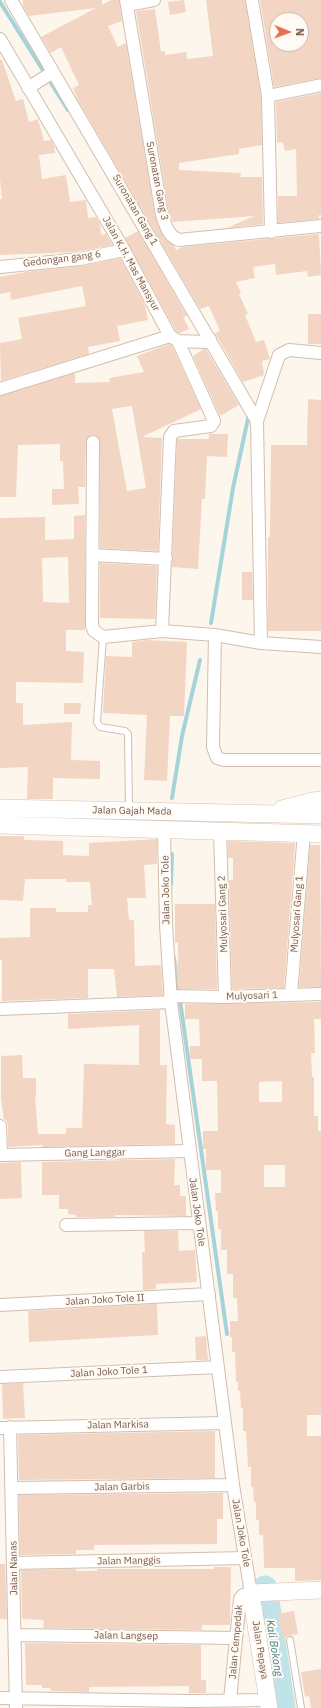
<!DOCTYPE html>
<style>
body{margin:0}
#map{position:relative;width:321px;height:1708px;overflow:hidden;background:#fdf6ec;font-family:"IBM Plex Sans",sans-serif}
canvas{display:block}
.north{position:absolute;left:269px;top:12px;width:40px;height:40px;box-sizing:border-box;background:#fffaf3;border:1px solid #cabbb1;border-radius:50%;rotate:91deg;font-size:11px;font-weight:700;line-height:16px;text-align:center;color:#7a5c4d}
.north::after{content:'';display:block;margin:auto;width:14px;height:18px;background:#e76f51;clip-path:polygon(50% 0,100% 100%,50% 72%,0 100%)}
</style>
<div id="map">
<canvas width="321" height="1708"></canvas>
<div class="north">N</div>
</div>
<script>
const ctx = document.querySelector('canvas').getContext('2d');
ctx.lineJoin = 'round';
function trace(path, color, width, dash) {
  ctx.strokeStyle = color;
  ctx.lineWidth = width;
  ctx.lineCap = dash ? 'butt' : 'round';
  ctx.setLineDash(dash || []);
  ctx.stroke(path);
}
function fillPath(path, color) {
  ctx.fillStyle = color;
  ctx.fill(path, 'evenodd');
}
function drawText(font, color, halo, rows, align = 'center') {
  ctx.font = font + ' "IBM Plex Sans",sans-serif';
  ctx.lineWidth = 4;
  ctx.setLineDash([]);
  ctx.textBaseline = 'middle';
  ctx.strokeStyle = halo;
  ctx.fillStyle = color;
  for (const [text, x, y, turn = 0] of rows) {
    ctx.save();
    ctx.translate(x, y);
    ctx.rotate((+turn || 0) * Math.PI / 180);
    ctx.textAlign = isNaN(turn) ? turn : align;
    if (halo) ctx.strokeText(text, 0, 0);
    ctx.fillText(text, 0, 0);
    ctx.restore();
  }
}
trace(new Path2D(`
 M0 2 68 110
 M211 623 233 488 249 414
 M172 798 182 736 200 660
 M171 884 172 854
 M174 958 227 1334`), '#a5d3da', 4);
trace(new Path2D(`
 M265 1588 283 1708`), '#bfe3e8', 25);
fillPath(new Path2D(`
 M23 0H102V5L111 0H119L122 21 108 26 118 47 126 43 155 216 164 237 174 246 176 250 182 247 319 234 321 275 308 277 307 271 276 275 275 264 253 267 255 278 236 282 241 293 239 294 248 314 245 315 256 342 264 340 270 359 262 361 264 375 243 382 215 333 220 331 209 306 200 309 79 102 73 88 79 85 61 47 51 53 41 37 96 8 29 16 23 6Z
 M184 0 186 12 170 15 168 2Z
 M206 0H245L261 97 262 145 239 149V154L179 163V170L241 173 240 177H262L263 224 227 228 254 216 173 222 169 213 136 11 155 9 161 52 165 51V55L186 52 187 59 213 56Z
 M260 0H321V78L274 87ZM277 20H301V44H277Z
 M0 60H2L16 101 23 99 29 122 38 119 44 141 51 140 54 146 55 153 39 155 42 179 66 175 70 202 86 200 88 218 96 217 100 224 101 235 106 234 112 245 76 252 0 255V199H2L0 179Z
 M321 93V215H319V219L278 223V196H297L296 149 285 151 283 142 277 143 276 102Z
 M138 231 187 316 183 317 189 329 180 333 176 331 125 238Z
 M120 258 145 305 148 320 117 326 120 341 88 347 89 354 1 381 0 343 22 339 18 318 86 306 82 286 11 300 10 292 0 294V277L26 272 82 266Z
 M308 314H321V344H308Z
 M169 344 172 346 201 409 142 437 162 438 158 551 100 548V442L96 435 89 436 86 442 85 487H78L79 504 52 505V489H64L63 461H60V444L18 445 16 497H0V396L75 373V383L110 382 109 378 144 372 137 356ZM132 406 146 488 127 491 112 409Z
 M204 349H206L239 405 220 416 193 356Z
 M308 399 321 400V631H268V537H270L271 445H307Z
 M209 434H228L227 457 207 456 205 499H202L198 569 172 567 177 439H209Z
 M85 515V630H66V651L84 652 83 683 16 682V703H23V725L72 722 71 760 100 761V779L53 778V799H27L28 767 0 768V518L45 517V540L74 539V516ZM68 557 69 603 43 602 42 558Z
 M100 563 157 566 155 619 100 618Z
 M242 572H252L253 600H242Z
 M146 640 187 642 184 716H170L167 781 144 780 147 715 103 713 106 656 132 657V642Z
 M64 703H81L80 714H64Z
 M0 836H24V840L63 841V855L89 856V843L157 839V864L144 865 146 898H127L129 920H134L135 966 161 965 163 995 117 997 114 969H88V998L2 1001V960H0V938L30 937V908H56V912H88V905H92L90 882H66V879H25L23 901 0 900Z
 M228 841 295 843V845L284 988 232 989 229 880H233V858H228Z
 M310 845H320L321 987H299Z
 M175 904H215L217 989H178L176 964H178V942L175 943Z
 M321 1002V1019H314L315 1053H311L312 1077H314V1116H318V1131H321V1415H307V1436H321V1580L295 1581V1568H264L263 1535H259V1520H256V1502H254L253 1487H251V1467H248L246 1431H243V1408H241L240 1391H238V1382H236L235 1352H232V1337H230V1321H238L237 1298H233V1274H227V1250H221V1229H218V1211H216L215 1193H221V1170H206V1149H203V1131H218L217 1081H202V1059H190V1046H200L199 1019H185V1004ZM282 1081V1102H259V1082ZM264 1165H285V1187H264Z
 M160 1010V1065H167L166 1124 175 1125V1144L42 1147V1145L8 1147V1126L6 1120H4L1 1098V1056L22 1055 23 1078H36V1097H35L38 1134H66V1128H82L84 1064 139 1065V1025L68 1029V1014Z
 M175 1159 174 1185H180V1196H186V1216L115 1215V1217H76V1215L68 1214V1209H59V1195H42V1162Z
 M21 1162 22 1198 0 1199V1163Z
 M144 1231H178L179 1251 195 1250 197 1282 156 1284V1289L143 1290 142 1252H145Z
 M157 1304 158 1335 29 1342 28 1311Z
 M206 1336 208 1360H196L195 1337Z
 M23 1383 25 1418 3 1419 2 1384Z
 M215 1431V1478L19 1480 18 1435Z
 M223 1493V1519H217V1544L94 1545V1550H76V1554L20 1555 19 1495Z
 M0 1564H5L7 1619H0Z
 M214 1567H231L230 1625H202V1630L43 1628 44 1620 22 1619 21 1570 76 1569V1571H97V1569H214Z
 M294 1611 298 1634 282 1637 278 1614Z
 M25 1643 201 1645V1680H206V1693H189V1686L89 1687V1692L51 1691 50 1688H42V1685H26Z
 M321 1669V1708H311L309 1696 305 1697 301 1672Z`), '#f3d5c3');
const lane = new Path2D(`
 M103 637 97 722 100 727 125 731 128 734 129 809
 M290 1640 301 1708`);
const street = new Path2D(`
 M11 0 257 421
 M126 0 162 215C166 226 168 236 179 240L321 226
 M252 0 268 96 271 232
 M127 5 154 0
 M0 39 124 250 170 336 178 341 214 421 211 426 174 431 170 437 162 631
 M28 88 53 72
 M268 96 321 85
 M0 267 80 259 124 250
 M178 341 206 342 210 339
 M0 389 170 336
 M93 442 92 625 94 631 103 637 162 631 215 635 261 643 321 647
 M92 555 166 559
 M215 635 213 747 217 758 224 760H321
 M261 643 257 421 279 355 289 350 321 353
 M164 830 166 925 171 1002 233 1485 251 1593 243 1595 240 1599 230 1700
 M220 831 225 997
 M291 995 304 832
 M170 996 225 997 321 994
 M0 1009 171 1002
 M0 1126 1 1155
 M0 1155 189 1151
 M66 1225 198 1223
 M0 1305 209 1294
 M0 1377 218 1367
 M10 1427 16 1708
 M0 1428 225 1423
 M12 1488 233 1485
 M13 1563 245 1558
 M15 1635 236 1638
 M0 1698 191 1701 268 1700`);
const secondary = new Path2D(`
 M0 808 321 815
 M282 809 313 801 321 800
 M0 825 321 834
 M269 1708 251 1593 321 1590`);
trace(lane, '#d1beb0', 8);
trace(street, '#d1beb0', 14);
trace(secondary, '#d6c0b0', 18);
trace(lane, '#fff', 6);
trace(street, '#fff', 12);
trace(secondary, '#fff', 17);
drawText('10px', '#7a5c4d', '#fffaf3', [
 ["Suronatan Gang 3",157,181,79],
 ["Suronatan Gang 1",135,210,60],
 ["Gedongan gang 6",62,259,-7],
 ["Jalan K.H. Mas Mansyur",131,264,61],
 ["Jalan Gajah Mada",132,811,1],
 ["Jalan Joko Tole",166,890,-91],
 ["Mulyosari Gang 2",223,914,-92],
 ["Mulyosari Gang 1",297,914,-86],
 ["Mulyosari 1",252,996,-2],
 ["Gang Langgar",95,1153,-1],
 ["Jalan Joko Tole",197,1212,82],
 ["Jalan Joko Tole II",105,1300,-3],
 ["Jalan Joko Tole 1",109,1372,-3],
 ["Jalan Markisa",118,1425,-1],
 ["Jalan Garbis",122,1487,-1],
 ["Jalan Joko Tole",241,1533,80],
 ["Jalan Manggis",129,1561,-1],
 ["Jalan Nanas",14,1568,-91],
 ["Jalan Langsep",126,1636,1],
 ["Jalan Cempedak",236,1642,-85],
 ["Jalan Pepaya",260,1650,81]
]);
drawText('italic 11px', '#437c86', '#fffaf3', [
 ["Kali Bokong",274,1648,81]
]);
</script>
